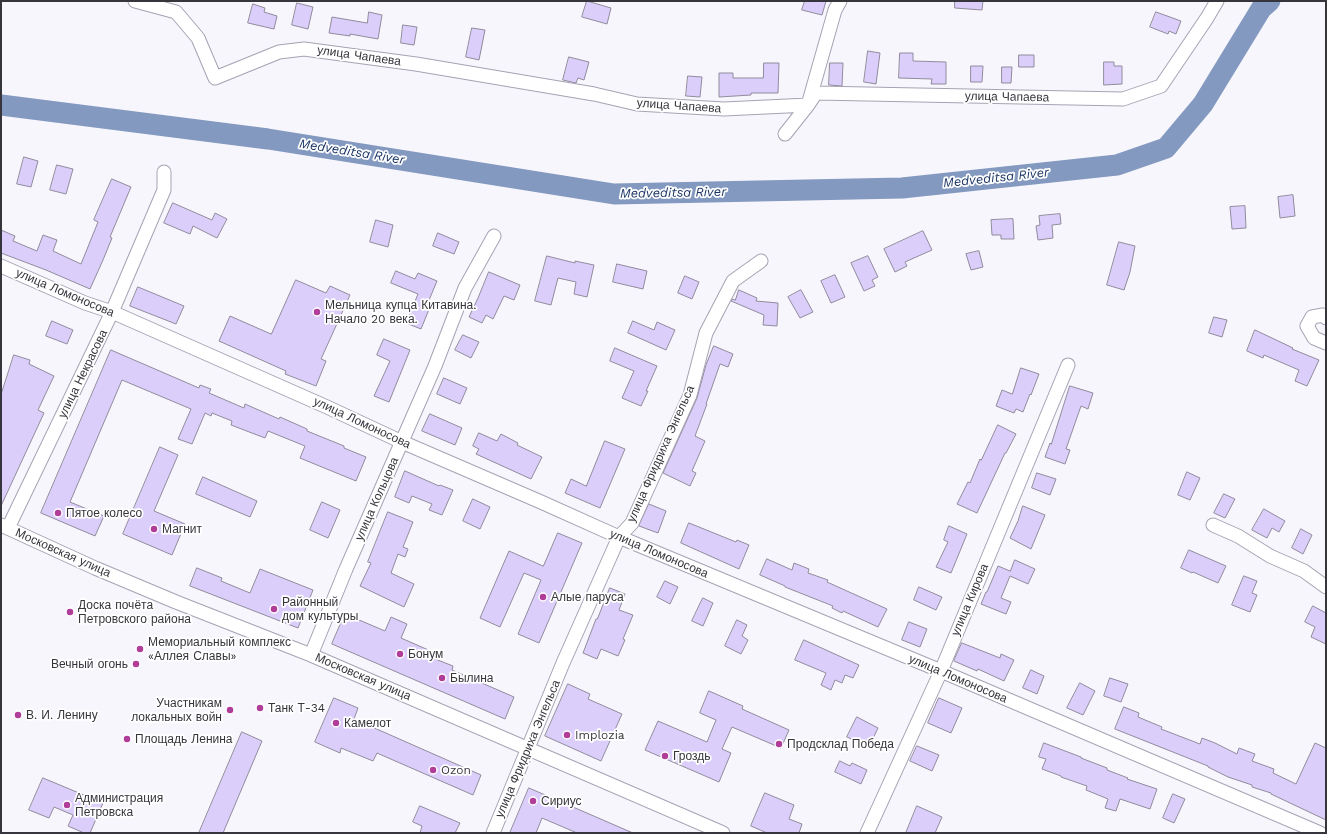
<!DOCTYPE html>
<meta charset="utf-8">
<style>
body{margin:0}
#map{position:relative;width:1327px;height:834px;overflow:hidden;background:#f8f6fd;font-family:"Work Sans",sans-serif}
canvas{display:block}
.frame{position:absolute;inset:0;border:2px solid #37353c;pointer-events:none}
</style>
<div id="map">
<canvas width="1327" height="834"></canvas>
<div class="frame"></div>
</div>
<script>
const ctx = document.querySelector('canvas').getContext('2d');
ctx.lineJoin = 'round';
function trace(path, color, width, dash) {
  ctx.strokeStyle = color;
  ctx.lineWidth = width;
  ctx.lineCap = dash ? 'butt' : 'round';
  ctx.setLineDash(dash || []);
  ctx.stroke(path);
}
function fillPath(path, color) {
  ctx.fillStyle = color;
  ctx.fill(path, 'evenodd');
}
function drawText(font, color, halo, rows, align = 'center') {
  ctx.font = font + ' "Work Sans",sans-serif';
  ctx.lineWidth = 3.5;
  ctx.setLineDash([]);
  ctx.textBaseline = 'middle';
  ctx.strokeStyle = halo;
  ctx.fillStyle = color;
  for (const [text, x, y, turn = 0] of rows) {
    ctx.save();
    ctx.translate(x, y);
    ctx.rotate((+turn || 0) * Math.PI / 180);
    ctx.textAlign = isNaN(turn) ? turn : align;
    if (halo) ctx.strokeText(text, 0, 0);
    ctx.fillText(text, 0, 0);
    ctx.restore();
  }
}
trace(new Path2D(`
 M1 105 268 139 614 194 902 188 1117 165 1166 148 1203 104 1261 9 1270 1`), '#8399bf', 21);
const building = new Path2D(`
 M587 1 611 8 607 24 582 17Z
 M805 1H826L822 15 802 10Z
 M955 1H983L982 10 955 8Z
 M297 3 313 7 308 29 292 25Z
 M253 4 265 8 264 12 277 16 274 29 248 23Z
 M369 12 382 15 378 39 350 34V36L329 33 332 17 367 23Z
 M1156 12 1181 21 1176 34 1169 31 1168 34 1150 27Z
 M403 25 417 27 414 45 401 43Z
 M472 28 485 30 479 60 466 57Z
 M868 51 880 53 876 84 864 82Z
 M900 53H913V61L946 62V84H931L932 79 899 78Z
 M1019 55H1034V67H1019Z
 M569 57 589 62 584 80 578 78 576 83 563 80Z
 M1104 62H1114V66H1122V84L1104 85Z
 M764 63H779L778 93H751V95L719 97V73H733V78H763Z
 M830 63H843L842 86 829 85Z
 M971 66H983L982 82H971Z
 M1002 67H1012L1011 83H1002Z
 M688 76 702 77 700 97 686 96Z
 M24 157 38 161 31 187 17 184Z
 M57 165 73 169 66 194 50 190Z
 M112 179 131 187 110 237 112 238 103 260 90 289 46 270 1 253V230L15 236 13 241 37 251 43 235 57 240 53 251 81 264 98 222 94 220Z
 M1293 195 1295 216 1280 218 1278 197Z
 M173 203 212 220 215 213 227 219 217 238 193 226 190 234 164 223Z
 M1245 206 1246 228 1232 229 1230 207Z
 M1060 214 1061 224 1052 225 1053 238 1038 240 1036 226 1040 225 1039 216Z
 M1013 219 1014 239H1001V235H992L991 220Z
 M376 220 393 225 388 247 370 242Z
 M923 231 932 250 905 262 907 266 895 272 884 249Z
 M438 233 459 242 454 254 433 246Z
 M1119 242 1135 246 1130 272 1124 290 1107 285Z
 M979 251 983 267 971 270 966 254Z
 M547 256 575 263V261L594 265 587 297 574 294 576 282 558 278 551 305 535 301Z
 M868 256 878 277 872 280 875 286 864 291 851 263Z
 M617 264 647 271 643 289 613 282Z
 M396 271 415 279 418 273 437 281 427 305 430 307 421 329 406 323 418 294 391 283Z
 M489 272 520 285 514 300 504 296 493 319 486 315 482 323 469 317 478 298Z
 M835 275 845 297 831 303 821 281Z
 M685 276 699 282 692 299 678 293Z
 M296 280 326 293 330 286 350 295 321 359 326 361 316 386 285 374 286 371 219 341 230 316 271 334Z
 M138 287 184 306 176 324 130 306Z
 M739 290 757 298 756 301 778 303 777 326 763 325 764 315 731 301 732 299 735 300Z
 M801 290 813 312 800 318 788 297Z
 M1214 317 1227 320 1222 337 1209 333Z
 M52 321 73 330 67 344 46 336Z
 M633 321 654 330 657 322 675 330 666 350 628 333Z
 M1255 330 1293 348 1292 349 1319 360 1307 386 1295 381 1299 370 1264 355 1263 358 1247 351Z
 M463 335 479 342 471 358 455 350Z
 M384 339 410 350 389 402 374 396 390 361 377 355Z
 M714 346 733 354 728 367 720 364 706 404H707L695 436 705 441 692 471 696 473 690 486 663 473 697 398 706 365Z
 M615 348 657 366 646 391H648L641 406 622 398 634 371 610 361Z
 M111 350 199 388 200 385 211 389 209 393 244 408 245 404 279 419 280 417 307 429V431L344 446V448L366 457 356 481 300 458 305 446 268 431 265 438 231 425 232 421 212 413 211 416 205 413 192 444 178 439 191 409 122 380 70 502 104 516 95 536 41 513Z
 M14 355 30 360 29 364 54 376 38 410 44 413 1 506V395Z
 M1021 368 1039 374 1031 395 1030 394 1023 412 1016 409 1014 413 996 406 1002 390 1012 394Z
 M444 378 467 388 460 404 437 394Z
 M1070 386 1093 393 1088 409 1081 406 1066 449 1070 450 1065 464 1045 457 1050 443 1051 444Z
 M430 414 462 428 455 445 422 431Z
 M998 425 1016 434 1006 453H1005L977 513 957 504 968 482 970 483 980 459 981 460Z
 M479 433 497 441 501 434 518 443 517 445 542 457 531 479 476 454 479 449 473 446Z
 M605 441 625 449 600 508 565 493 571 479 586 486Z
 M160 447 178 455 154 511 185 524 172 555 123 534Z
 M405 471 439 486 440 485 453 490 442 515 429 510 432 504 412 496 409 503 395 497Z
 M1187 472 1200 478 1190 500 1178 495Z
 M1037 473 1056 479 1050 495 1032 488Z
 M203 477 257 501 250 517 196 494Z
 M1224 494 1235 499 1225 518 1214 513Z
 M473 499 490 507 480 529 463 521Z
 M322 502 340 510 328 538 310 530Z
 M649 504 666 511 658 533 639 526Z
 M1023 506 1045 515 1031 549 1010 538 1018 521Z
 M1264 509 1285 521 1279 532 1272 528 1267 538 1252 530Z
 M388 512 413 522 403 547 408 549 405 557 398 554 391 573 414 584 404 607 360 586 371 563 368 562Z
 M689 523 736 542 737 540 749 545 739 569 681 543Z
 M949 526 967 534 951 573 936 567 948 542 944 540Z
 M1301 529 1312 535 1303 554 1292 548Z
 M558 533 582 543 539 643 518 634 541 580 524 573 500 627 480 618 509 551 543 566Z
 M1189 550 1226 566 1218 583 1193 572 1192 573 1181 568Z
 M767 559 792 570 794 563 809 569 808 573 828 580 827 582 887 609 878 627 843 611 842 613 832 608 833 606 785 587V586L760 575Z
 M1015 560 1035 569 1028 584 1010 576 1001 598 1011 602 1006 614 981 604 986 592H987L998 566 1010 571Z
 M197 568 222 578 221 581 250 593 260 569 313 590 298 628 190 586Z
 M1244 576 1257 581 1252 593 1257 595 1250 612 1232 605Z
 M665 581 678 587 670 604 657 597Z
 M919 587 942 597 936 610 914 600Z
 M610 588 625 594 619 610 633 615 623 639 625 640 618 656 601 649 597 659 583 653 596 619H597Z
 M703 598 713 603 703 626 692 621Z
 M1313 606 1326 613V644L1311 637 1315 627 1305 622Z
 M345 614 385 631 391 617 407 624 401 638 433 652 430 657 453 666 452 670 514 697 505 719 332 644Z
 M737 620 747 625 742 636 748 640 741 654 725 646Z
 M909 622 927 629 920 647 902 640Z
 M804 640 859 665 853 678 845 675 842 683 835 680 831 690 821 685 826 673 795 660Z
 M962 643 1000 658 1001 654 1014 660 1004 681 978 669 977 671 954 661Z
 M1031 670 1044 676 1037 694 1023 688Z
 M1110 678 1128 684 1121 702 1104 696Z
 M1080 683 1095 691 1083 715 1067 708Z
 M568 684 590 694 588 699 622 714 601 761 545 736Z
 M709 691 743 706 742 709 789 730 781 748 732 727 722 749 731 753 719 782 645 750 658 721 707 742 716 720 700 713Z
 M334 698 358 708 354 719 481 775 473 795 377 753 373 761 341 748 340 753 315 742Z
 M939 698 962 708 951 733 928 723Z
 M1124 707 1139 713 1138 717 1162 727 1161 729 1200 744 1202 738 1215 743 1237 754 1239 748 1255 754 1252 761 1274 769 1273 773 1296 784 1315 743 1326 748V820L1271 794V793L1252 787V785L1228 777 1208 767V766L1115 729Z
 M857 717 878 728 869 747 847 737Z
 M242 732 262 741 223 833H199Z
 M1044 743 1081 757V758L1107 768V770L1128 778 1127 779 1157 789 1150 809 1120 799 1116 811 1105 808 1108 799 1086 790 1087 786 1061 777V776L1042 769 1046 759 1039 757Z
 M917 746 939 755 932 771 910 761Z
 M840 761 850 766 852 763 867 770 861 784 835 772Z
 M43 778 103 803 90 833H84L68 826 73 815 54 807 49 818 29 810Z
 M529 788 633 833H577L542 818 536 833H510Z
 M765 793 794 805 789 819 802 824 799 833H767L751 826Z
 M1173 794 1185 799 1174 823 1163 818Z
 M420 806 460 823 455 833H420L422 826 413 822Z
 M917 806 942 817 935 833H906Z`);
fillPath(building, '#dccefa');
trace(building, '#908b9c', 1);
const street = new Path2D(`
 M135 1 176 12 198 38 215 78 279 52 304 49 416 64 594 94 637 104 724 109 808 105 816 93 1123 99 1161 86 1207 18 1217 1
 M785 134 808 105 835 10 840 1
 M1 266 85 303 112 312 327 407 402 442 541 502 619 537 941 671 1320 833
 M1326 318 1323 315 1312 317 1307 326 1314 338 1326 343
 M1 525 95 568 176 602 311 655 723 833
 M1213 525 1238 536 1270 556 1304 571 1326 587
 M8 528 112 312 164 190V172
 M311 655 346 569 435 366 465 288 494 236
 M493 833 563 663 619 537 632 523 690 395 706 333 733 281 761 261
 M867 833 941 671 1068 365`);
trace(street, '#a7a2b3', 15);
trace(street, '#fff', 13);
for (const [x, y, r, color] of [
 [317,312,4,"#b03d98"],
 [58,513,4,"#b03d98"],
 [154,529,4,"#b03d98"],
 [543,597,4,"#b03d98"],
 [274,609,4,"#b03d98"],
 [70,612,4,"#b03d98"],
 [140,649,4,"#b03d98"],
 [400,654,4,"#b03d98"],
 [136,664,4,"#b03d98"],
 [442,678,4,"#b03d98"],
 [260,708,4,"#b03d98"],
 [230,710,4,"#b03d98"],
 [18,715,4,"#b03d98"],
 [336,723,4,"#b03d98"],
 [567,735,4,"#b03d98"],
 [127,739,4,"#b03d98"],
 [779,744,4,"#b03d98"],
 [665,756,4,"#b03d98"],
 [433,770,4,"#b03d98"],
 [533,801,4,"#b03d98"],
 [67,805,4,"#b03d98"]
]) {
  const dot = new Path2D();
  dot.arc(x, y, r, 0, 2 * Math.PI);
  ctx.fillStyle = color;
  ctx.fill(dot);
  trace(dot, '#fff', 1.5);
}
drawText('12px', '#37353c', '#fff', [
 ["улица Чапаева",359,56,8],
 ["улица Чапаева",1007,97,1],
 ["улица Чапаева",679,106,4],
 ["улица Ломоносова",65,293,23],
 ["улица Некрасова",83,374,-64],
 ["улица Ломоносова",362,423,25],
 ["улица Фридриха Энгельса",661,454,-66],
 ["улица Кольцова",377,499,-66],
 ["Московская улица",63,553,24],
 ["улица Ломоносова",659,554,23],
 ["улица Кирова",970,600,-67],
 ["Московская улица",363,677,23],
 ["улица Ломоносова",958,679,23],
 ["улица Фридриха Энгельса",528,749,-67]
]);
drawText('12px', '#37353c', '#fff', [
 ["Мельница купца Китавина.",325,305],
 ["Начало 20 века.",325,319],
 ["Пятое колесо",66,513],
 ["Магнит",162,529],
 ["Алые паруса",551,597],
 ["Районный",282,602],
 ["дом культуры",282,616],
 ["Доска почёта",78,605],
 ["Петровского района",78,619],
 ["Мемориальный комплекс",148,642],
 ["«Аллея Славы»",148,656],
 ["Бонум",408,654],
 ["Вечный огонь",128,664,"right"],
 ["Былина",450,678],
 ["Участникам",222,703,"right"],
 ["локальных войн",222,717,"right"],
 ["Танк Т-34",268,708],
 ["В. И. Ленину",26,715],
 ["Камелот",344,723],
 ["Implozia",575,735],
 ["Площадь Ленина",135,739],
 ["Продсклад Победа",787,744],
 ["Гроздь",673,756],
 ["Ozon",441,770],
 ["Администрация",75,798],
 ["Петровска",75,812],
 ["Сириус",541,801]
], 'left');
drawText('italic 13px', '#1a3565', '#fff', [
 ["Medveditsa River",352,152,9],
 ["Medveditsa River",996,178,-6],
 ["Medveditsa River",673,193,-1]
]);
</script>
